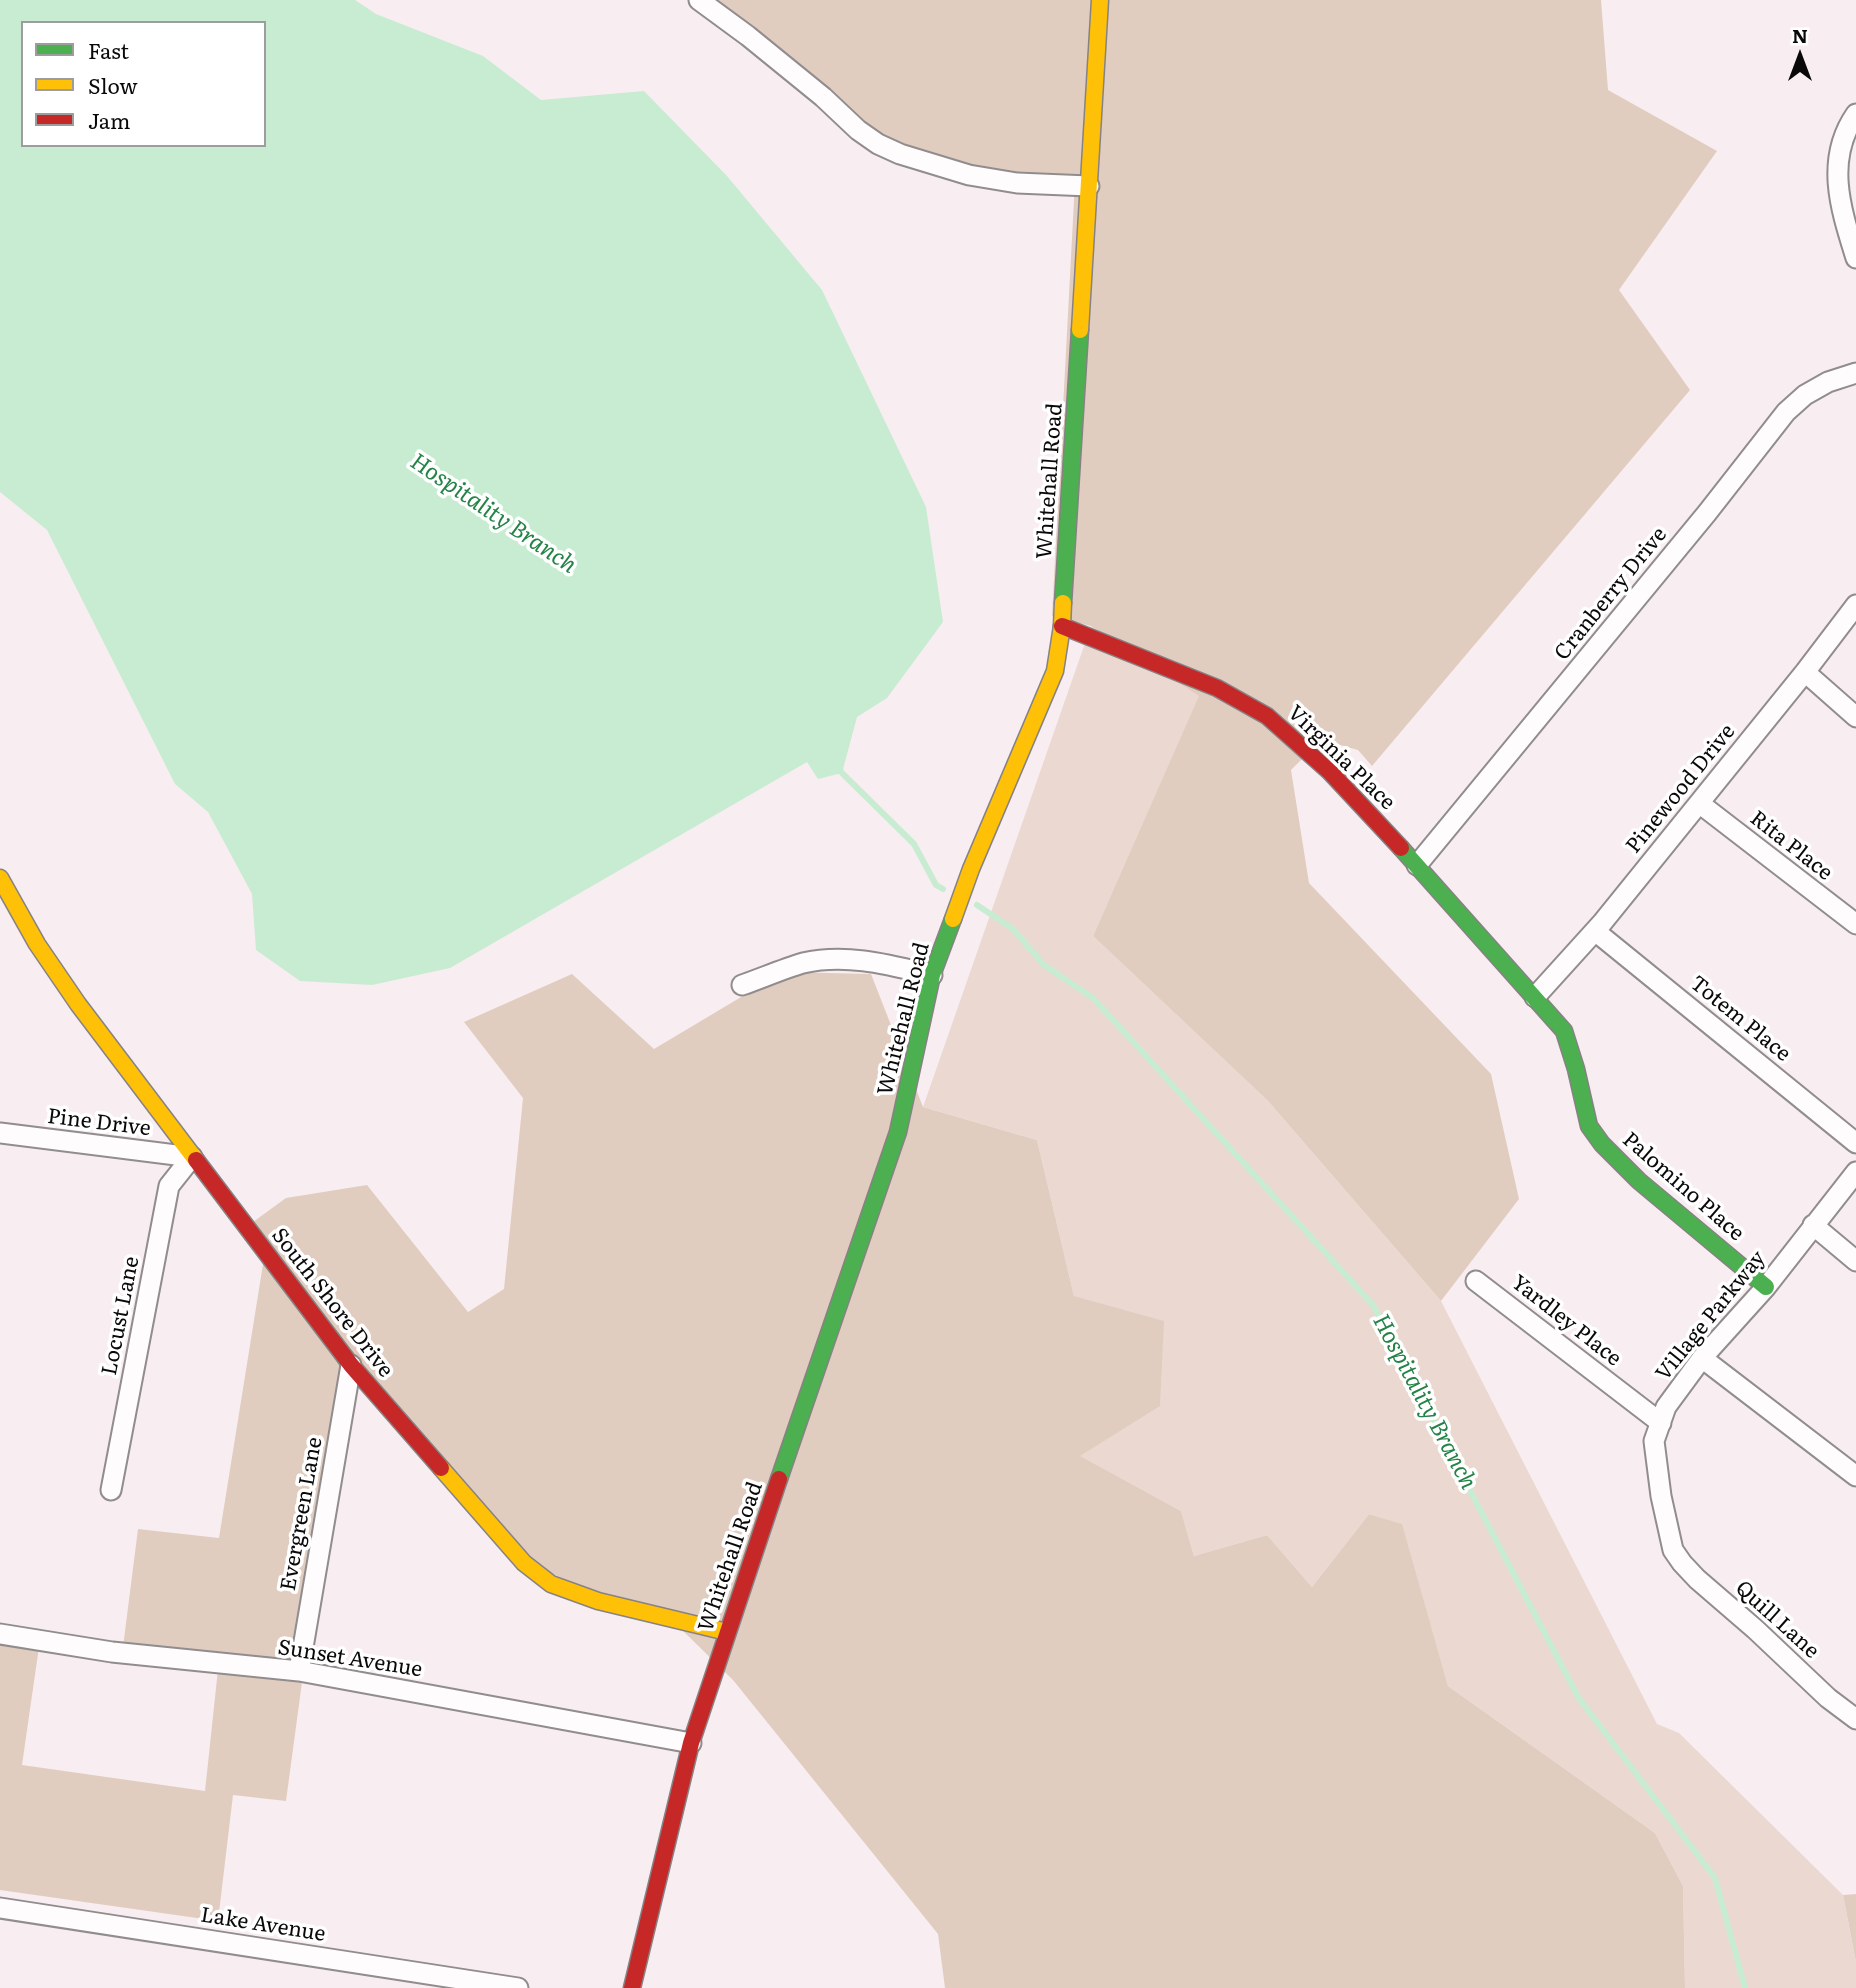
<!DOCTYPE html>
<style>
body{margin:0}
#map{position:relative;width:1856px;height:1988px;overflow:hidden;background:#f8edf0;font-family:Literata,serif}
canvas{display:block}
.legend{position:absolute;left:21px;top:21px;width:245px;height:126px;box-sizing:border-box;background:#fff;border:2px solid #9d9d9d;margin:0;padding:9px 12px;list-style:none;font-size:21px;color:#090909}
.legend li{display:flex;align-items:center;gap:14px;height:35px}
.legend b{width:35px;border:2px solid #9d9d9d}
.north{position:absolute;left:1765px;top:21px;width:70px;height:70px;-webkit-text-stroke:5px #fff;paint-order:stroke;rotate:0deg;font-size:19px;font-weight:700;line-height:28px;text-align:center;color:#090909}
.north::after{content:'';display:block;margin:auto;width:24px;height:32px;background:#090909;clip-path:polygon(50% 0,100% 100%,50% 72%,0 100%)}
</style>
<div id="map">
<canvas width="1856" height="1988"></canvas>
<ul class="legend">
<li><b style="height:9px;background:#4caf50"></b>Fast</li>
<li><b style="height:9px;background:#ffc107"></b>Slow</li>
<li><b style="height:9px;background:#c62828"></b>Jam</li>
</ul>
<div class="north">N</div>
</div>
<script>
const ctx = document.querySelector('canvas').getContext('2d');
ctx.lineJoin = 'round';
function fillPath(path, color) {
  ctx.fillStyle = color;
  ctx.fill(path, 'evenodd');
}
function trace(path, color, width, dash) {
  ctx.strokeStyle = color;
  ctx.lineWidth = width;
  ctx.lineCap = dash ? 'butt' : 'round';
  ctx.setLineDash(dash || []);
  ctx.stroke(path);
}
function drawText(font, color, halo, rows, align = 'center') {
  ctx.font = font + ' Literata,serif';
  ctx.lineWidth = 7;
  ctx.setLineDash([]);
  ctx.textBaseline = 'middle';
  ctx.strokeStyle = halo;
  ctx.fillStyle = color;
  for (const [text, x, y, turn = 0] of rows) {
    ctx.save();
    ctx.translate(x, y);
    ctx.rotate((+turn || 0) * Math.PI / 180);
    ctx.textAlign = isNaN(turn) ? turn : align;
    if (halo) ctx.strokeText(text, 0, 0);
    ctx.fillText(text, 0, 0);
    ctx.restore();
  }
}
fillPath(new Path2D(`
 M1091 626 1200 696 1093 936 1268 1101 1441 1301 1657 1724 1679 1733 1843 1895 1856 1962V1988H1685L1683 1886 1655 1833 1448 1686 1401 1524 1369 1514 1312 1587 1267 1535 1194 1556 1181 1511 1079 1456 1160 1405 1074 1296 1037 1140 923 1107Z`), '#ebd9d1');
fillPath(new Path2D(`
 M690 0H1601L1608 90 1717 151 1619 290 1690 390 1372 766 1358 750 1333 743 1311 750 1291 770 1309 883 1491 1074 1519 1199 1441 1301 1268 1101 1093 936 1199 696 1091 626 1052 616 1075 181 876 152 713 10Z
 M783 972 871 974 923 1107 1037 1140 1074 1296 1164 1321 1160 1406 1080 1456 1181 1511 1194 1556 1267 1535 1312 1587 1369 1514 1402 1524 1448 1686 1655 1833 1683 1886 1685 1988H945L938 1934 733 1680 679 1627 522 1561 345 1363 286 1801 233 1795 218 1921 0 1890V1627L41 1633 22 1765 205 1791 219 1660 123 1647 138 1529 219 1538 264 1258 242 1230 286 1198 367 1185 468 1312 504 1289 523 1098 464 1022 572 974 654 1049Z
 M1856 1894V1962L1843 1895Z`), '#e1cdc0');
fillPath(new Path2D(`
 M0 0H355L376 14 483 56 541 100 644 91 727 176 822 290 926 507 943 622 887 698 857 717 842 773 818 779 807 762 450 968 372 985 300 981 256 950 252 894 208 812 175 784 47 530 0 492ZM23 23H264V145H23Z`), '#c8ecd2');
trace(new Path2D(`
 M839 768 842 773 914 844 936 885 943 889
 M977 905 1013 929 1044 965 1093 998 1373 1305 1578 1697 1715 1878 1745 1988`), '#c8ecd2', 6);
const street = new Path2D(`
 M699 0 748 36 823 97 858 130 878 144 900 154 969 175 1017 183 1089 186
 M1856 114C1824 160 1841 210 1856 258
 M1805 672 1856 717
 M1699 803 1856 924
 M1417 865 1707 513 1786 412 1805 395 1828 382 1856 373
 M1595 931 1856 1143
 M742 985C762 978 783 969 803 963 847 953 890 965 932 975
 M1535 997 1602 923 1805 672 1856 605
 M0 1133 192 1157
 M1856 1172 1766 1287 1702 1358 1666 1407 1654 1441 1661 1496 1673 1550 1682 1563 1697 1579 1755 1629 1828 1698 1856 1719
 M1813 1225 1856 1261
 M1476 1281 1661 1423
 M1702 1358 1856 1476
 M111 1490 169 1186 192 1157
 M0 1634 112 1652 299 1671 691 1743
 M299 1671 351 1365
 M0 1908 518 1988`);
const fast = new Path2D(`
 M1063 603 1080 330
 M1401 848 1564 1031 1576 1069 1589 1126 1602 1144 1639 1181 1766 1287
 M779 1479 898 1132 932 975 953 919`);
const slow = new Path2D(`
 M1080 330 1100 0
 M0 878 37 944 78 1004 196 1160
 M953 919 971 869 1055 671 1062 626 1063 603
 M441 1468 524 1563 551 1584 598 1601 727 1632`);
const jam = new Path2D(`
 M1062 626 1217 688 1267 716 1330 772 1401 848
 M196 1160 351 1365 441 1468
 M632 1988 691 1743 779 1479`);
trace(street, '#918c8d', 23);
trace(fast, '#878284', 19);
trace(slow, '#878284', 19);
trace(jam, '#878284', 19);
trace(street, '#fefcfd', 19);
trace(fast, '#4caf50', 16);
trace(slow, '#ffc107', 16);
trace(jam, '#c62828', 16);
drawText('21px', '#090909', '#fff', [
 ["Whitehall Road",1050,481,-86],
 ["Cranberry Drive",1611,594,-51],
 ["Virginia Place",1341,758,44],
 ["Pinewood Drive",1681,789,-51],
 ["Rita Place",1791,846,38],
 ["Whitehall Road",904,1019,-76],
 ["Totem Place",1740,1019,39],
 ["Pine Drive",99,1123,7],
 ["Palomino Place",1683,1187,41],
 ["South Shore Drive",332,1303,52],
 ["Locust Lane",121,1316,-79],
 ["Village Parkway",1711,1316,-51],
 ["Yardley Place",1566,1321,38],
 ["Evergreen Lane",302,1514,-80],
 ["Whitehall Road",731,1557,-71],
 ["Quill Lane",1777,1620,42],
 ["Sunset Avenue",350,1659,9],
 ["Lake Avenue",263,1925,9]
]);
drawText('italic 23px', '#248346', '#fff', [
 ["Hospitality Branch",493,514,34],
 ["Hospitality Branch",1424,1402,62]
]);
</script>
